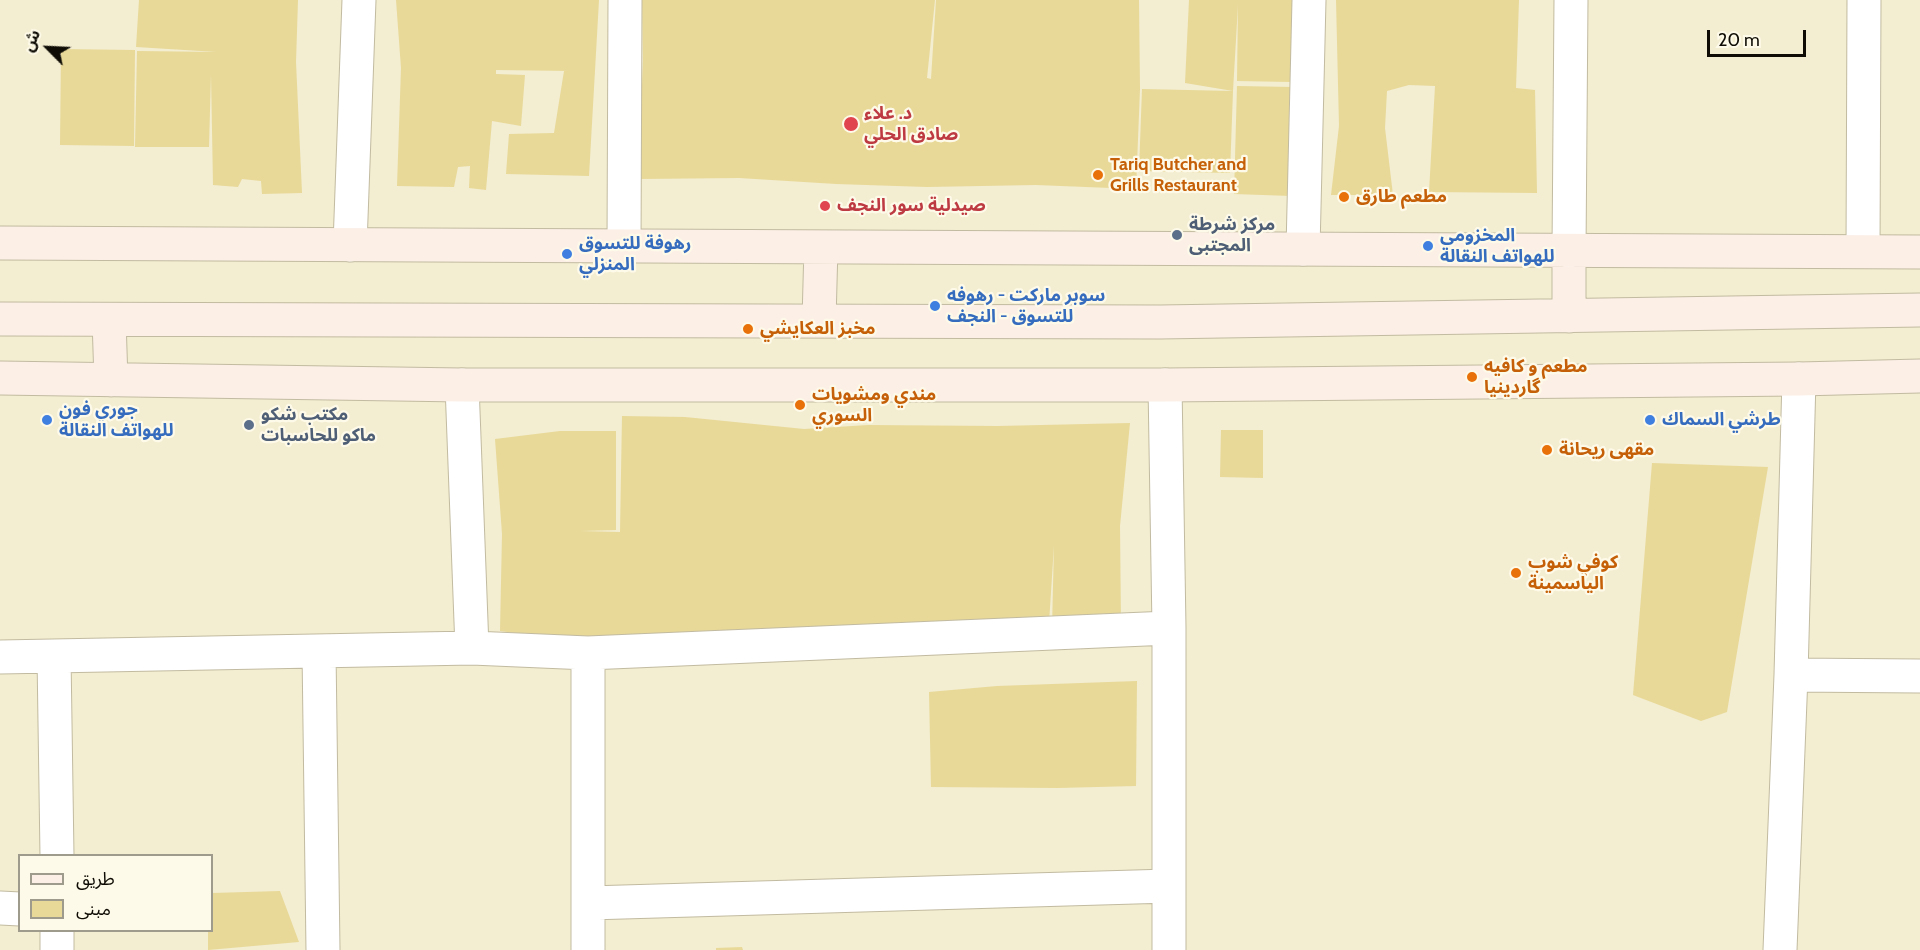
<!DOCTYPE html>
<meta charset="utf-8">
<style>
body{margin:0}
#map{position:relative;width:1920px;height:950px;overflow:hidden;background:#f3edd1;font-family:Cabin,"Noto Sans Arabic",sans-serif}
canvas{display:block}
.legend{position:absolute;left:18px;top:854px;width:195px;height:78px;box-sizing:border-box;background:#fefae9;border:2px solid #9e9b8d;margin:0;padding:8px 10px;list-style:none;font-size:18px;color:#0e0c04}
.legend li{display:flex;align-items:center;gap:12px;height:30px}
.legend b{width:30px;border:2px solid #9e9b8d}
.north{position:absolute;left:18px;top:18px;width:60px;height:60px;-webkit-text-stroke:4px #fefae9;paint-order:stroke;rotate:294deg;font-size:16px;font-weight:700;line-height:24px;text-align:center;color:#0e0c04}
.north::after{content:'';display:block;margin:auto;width:21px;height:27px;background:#0e0c04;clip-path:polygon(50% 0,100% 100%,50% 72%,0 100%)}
.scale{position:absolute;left:1707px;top:30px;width:99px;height:27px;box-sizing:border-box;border:3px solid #0e0c04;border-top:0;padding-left:8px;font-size:18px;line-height:21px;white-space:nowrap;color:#0e0c04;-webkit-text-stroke:4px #fefae9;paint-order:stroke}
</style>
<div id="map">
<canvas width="1920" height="950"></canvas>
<ul class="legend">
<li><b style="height:8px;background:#fcefe6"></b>طريق</li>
<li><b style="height:16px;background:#e8d998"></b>مبنى</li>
</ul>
<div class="north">ش</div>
<div class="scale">20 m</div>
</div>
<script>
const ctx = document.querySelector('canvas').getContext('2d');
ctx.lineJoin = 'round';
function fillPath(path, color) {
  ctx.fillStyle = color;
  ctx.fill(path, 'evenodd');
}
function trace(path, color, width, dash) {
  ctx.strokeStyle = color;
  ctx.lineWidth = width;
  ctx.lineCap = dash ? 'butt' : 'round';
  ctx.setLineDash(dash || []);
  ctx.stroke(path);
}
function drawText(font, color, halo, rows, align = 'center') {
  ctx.font = font + ' Cabin,"Noto Sans Arabic",sans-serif';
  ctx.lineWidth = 4.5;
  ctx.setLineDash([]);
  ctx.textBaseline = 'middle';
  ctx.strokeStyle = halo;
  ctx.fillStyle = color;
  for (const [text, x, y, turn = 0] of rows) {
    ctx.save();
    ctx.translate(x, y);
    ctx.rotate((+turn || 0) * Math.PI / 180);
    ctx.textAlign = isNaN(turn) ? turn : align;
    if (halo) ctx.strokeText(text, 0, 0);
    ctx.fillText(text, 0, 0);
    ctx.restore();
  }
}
fillPath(new Path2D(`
 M139 0H298L296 62 302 193 262 194 261 181 242 179 238 187 213 185 211 74 209 147H135L137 51 217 52 136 47Z
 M396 0H599L589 176 506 174 509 134 554 133 564 71H572L496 70V74L525 75 521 126 492 121 486 190 469 188 470 166 458 167 454 187 397 186 401 68Z
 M642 0H935L927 78 931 79 936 0H1139L1140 89 1136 189 1036 185 927 187 836 184 739 178 638 179 643 60Z
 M1189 0H1293L1291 82 1237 81 1238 5 1233 91 1185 83Z
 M1336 0H1519L1516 88 1535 90 1537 193 1429 192 1435 86 1409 85 1387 91 1385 128 1393 195H1331L1339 126Z
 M61 49 135 50 134 146 60 145Z
 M1237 86 1293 87 1291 196 1234 194Z
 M1142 89 1233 91 1230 173 1139 171Z
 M622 416 685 417 804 429 868 425 998 426 1130 423 1120 526 1121 626 1052 628 1054 545 1049 623 746 633 684 632 620 643 558 639 500 631 502 534 495 439 560 431H616V530L580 531 620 532Z
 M1221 430H1263V478L1220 477Z
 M1652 463 1768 467 1727 712 1701 721 1633 695Z
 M1137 681 1136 786 1058 788 931 787 929 692 997 686Z
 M280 891 299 942 208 950V930H212V893Z
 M742 947 743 950H716V948Z`), '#e8d998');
const street = new Path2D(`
 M350 245 359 0
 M624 246 625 0
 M1303 249 1309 0
 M1569 251 1571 0
 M1863 251 1864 0
 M462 385 472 648
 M1165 385 1169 628V950
 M319 651 323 950
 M588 653V950
 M54 656 57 856
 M0 657 472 648 588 653 1169 628
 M1791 675 1920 676
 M589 903 1169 886
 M0 908 20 909
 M57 950V930
 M1780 950 1791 675 1799 379`);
const secondary = new Path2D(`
 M0 243 1920 252
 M1569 251V316
 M0 319 1160 322 1920 310
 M109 320 111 380
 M819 320 821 247
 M0 378 462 385H1165L1799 379 1920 376`);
trace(street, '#c2bba1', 35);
trace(secondary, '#c2bba1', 35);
trace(street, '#fff', 33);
trace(secondary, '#fcefe6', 33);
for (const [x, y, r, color] of [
 [851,124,8,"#e0444e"],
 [1098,175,6,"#e8710a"],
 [1344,197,6,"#e8710a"],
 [825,206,6,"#e0444e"],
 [1177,235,6,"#5c6f8a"],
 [1428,246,6,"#3f7fe0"],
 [567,254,6,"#3f7fe0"],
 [935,306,6,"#3f7fe0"],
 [748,329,6,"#e8710a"],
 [1472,377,6,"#e8710a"],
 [800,405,6,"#e8710a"],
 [47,420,6,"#3f7fe0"],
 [1650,420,6,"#3f7fe0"],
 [249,425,6,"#5c6f8a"],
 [1547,450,6,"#e8710a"],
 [1516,573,6,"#e8710a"]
]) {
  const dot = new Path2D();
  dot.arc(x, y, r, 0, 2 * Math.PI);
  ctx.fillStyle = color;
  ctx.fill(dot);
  trace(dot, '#fefae9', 2);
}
drawText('bold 18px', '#be3a42', '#fefae9', [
 ["د. علاء",864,114],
 ["صادق الحلي",864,135],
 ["صيدلية سور النجف",837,206]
], 'left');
drawText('bold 18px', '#c56008', '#fefae9', [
 ["Tariq Butcher and",1110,165],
 ["Grills Restaurant",1110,186],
 ["مطعم طارق",1356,197],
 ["مخبز العكايشي",760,329],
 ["مطعم و كافيه",1484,367],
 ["گاردينيا",1484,388],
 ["مندي ومشويات",812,395],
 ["السوري",812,416],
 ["مقهى ريحانة",1559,450],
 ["كوفي شوب",1528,563],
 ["الياسمينة",1528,584]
], 'left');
drawText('bold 18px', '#4e5e75', '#fefae9', [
 ["مركز شرطة",1189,225],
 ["المجتبى",1189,246],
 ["مكتب شكو",261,415],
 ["ماكو للحاسبات",261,436]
], 'left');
drawText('bold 18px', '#366cbe', '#fefae9', [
 ["المخزومي",1440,236],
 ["للهواتف النقالة",1440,257],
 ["رهوفة للتسوق",579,244],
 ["المنزلي",579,265],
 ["سوبر ماركت - رهوفه",947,296],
 ["للتسوق - النجف",947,317],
 ["جوري فون",59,410],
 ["للهواتف النقالة",59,431],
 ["طرشي السماك",1662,420]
], 'left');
</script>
